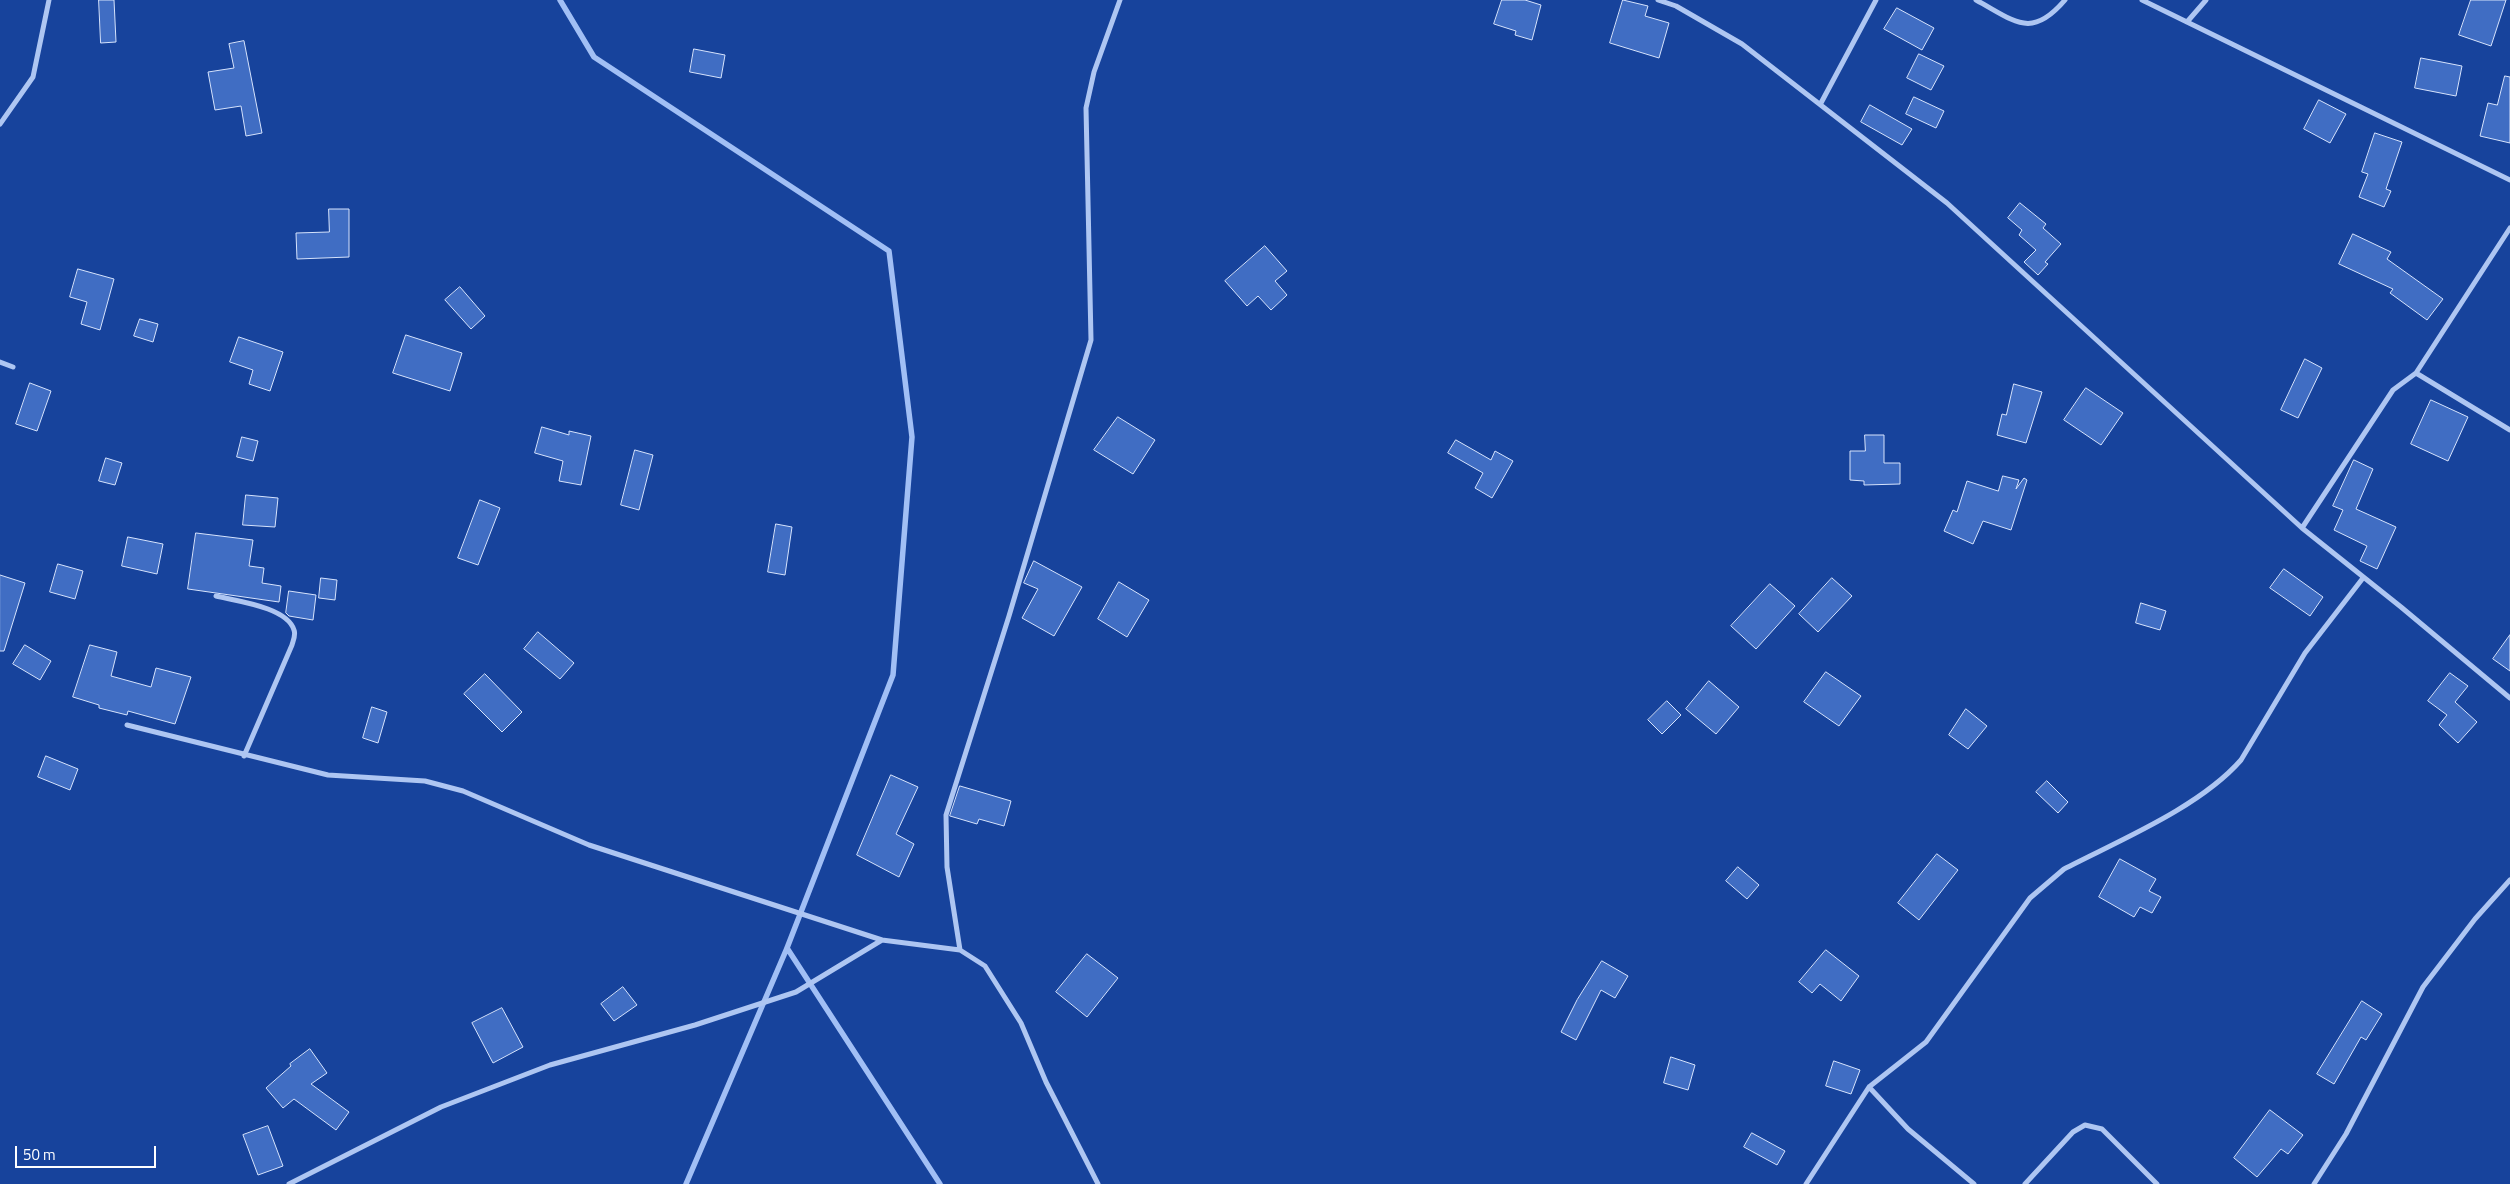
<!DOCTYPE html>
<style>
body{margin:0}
#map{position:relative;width:2510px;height:1184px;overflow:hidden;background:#17439c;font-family:"Titillium Web",sans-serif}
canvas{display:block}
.scale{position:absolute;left:15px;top:1146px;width:141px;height:22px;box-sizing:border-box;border:2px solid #fff;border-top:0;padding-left:6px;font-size:15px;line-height:18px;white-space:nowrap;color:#fff;-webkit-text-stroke:4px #17439c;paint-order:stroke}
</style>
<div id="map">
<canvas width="2510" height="1184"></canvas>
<div class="scale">50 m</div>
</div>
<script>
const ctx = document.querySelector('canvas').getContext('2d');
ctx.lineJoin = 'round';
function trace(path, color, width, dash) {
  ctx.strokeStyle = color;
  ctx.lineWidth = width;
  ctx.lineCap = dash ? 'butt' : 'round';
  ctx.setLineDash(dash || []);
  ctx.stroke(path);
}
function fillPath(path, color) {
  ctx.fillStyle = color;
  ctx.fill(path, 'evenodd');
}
trace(new Path2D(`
 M560 0 594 57 889 251 912 437 893 675 787 948 686 1184
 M787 948 940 1184`), '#a1bff5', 5.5);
const building = new Path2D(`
 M99 0H114L116 42 101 43Z
 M1502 0H1525L1541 5 1532 40 1515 35 1516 31 1494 24Z
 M1623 0 1648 6 1645 16 1669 23 1659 58 1610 43Z
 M2471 0H2506L2491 46 2459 35Z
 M1897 8 1934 28 1922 50 1884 29Z
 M244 41 262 133 246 136 241 106 215 110 208 72 234 68 229 44Z
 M694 49 725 55 721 78 690 72Z
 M1919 54 1944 66 1931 90 1907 78Z
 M2421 58 2462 66 2456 96 2415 88Z
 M2505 76 2510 77V143L2480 136 2488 103 2497 105Z
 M1914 97 1944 111 1936 128 1906 114Z
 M2319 100 2346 114 2330 143 2304 129Z
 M1870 105 1912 129 1902 145 1861 122Z
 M2375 133 2402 142 2386 189 2391 191 2384 207 2359 197 2368 174 2362 172Z
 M2020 203 2046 224 2043 228 2061 244 2045 262 2048 264 2038 275 2024 262 2036 250 2019 235 2022 230 2008 218Z
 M329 209H349V257L297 259 296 233 329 232Z
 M2353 234 2391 252 2387 259 2443 299 2427 320 2390 293 2393 289 2339 264Z
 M1265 246 1287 271 1275 281 1287 295 1271 310 1258 296 1247 306 1225 281Z
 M78 269 114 279 100 330 81 324 87 302 70 297Z
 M460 287 485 316 471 329 445 300Z
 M140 319 158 324 153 342 134 336Z
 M406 335 462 353 450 391 393 373Z
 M239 337 283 352 270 391 249 384 253 370 230 362Z
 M2305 359 2322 368 2298 418 2281 410Z
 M30 383 51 391 37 431 16 424Z
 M2014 384 2042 392 2026 443 1997 435 2002 414 2006 415Z
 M2086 388 2123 413 2101 445 2064 420Z
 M2431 400 2468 417 2448 461 2411 444Z
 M1118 417 1155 440 1133 474 1094 450Z
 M542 427 569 435V431L591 436 581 485 559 481 563 461 535 453Z
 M1865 435H1884V463H1900V484L1864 485V481L1850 480V451H1865Z
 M242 437 258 441 253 461 237 457Z
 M1456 440 1491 460 1495 451 1513 461 1492 498 1475 488 1483 473 1448 453Z
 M635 450 653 455 639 510 621 505Z
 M106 458 122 463 115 485 99 481Z
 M2354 460 2373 469 2356 509 2396 527 2377 569 2360 561 2367 546 2334 530 2343 510 2333 506Z
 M2003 476 2019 480 2016 489 2024 478 2027 480 2011 530 1983 521 1973 544 1944 531 1953 510 1957 512 1967 481 1998 491Z
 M246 495 278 498 275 527 243 525Z
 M480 500 500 508 478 565 458 558Z
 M776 524 792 527 785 575 768 572Z
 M196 533 253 540 249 566 264 568 262 583 281 586 279 602 188 589Z
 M128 537 163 544 157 574 122 566Z
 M1034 561 1082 587 1054 636 1022 618 1038 589 1024 583Z
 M58 564 83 571 75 599 50 592Z
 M2284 569 2323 597 2310 616 2270 588Z
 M0 575 25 583 4 651H0Z
 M321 578 337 580 335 600 319 598Z
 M1832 578 1852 596 1818 632 1799 614Z
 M1119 582 1149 600 1127 637 1098 619Z
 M1770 584 1795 606 1756 649 1731 626Z
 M289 591 316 595 313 620 289 616 286 613Z
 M2141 603 2166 611 2160 630 2136 623Z
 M538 632 574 663 560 679 524 649Z
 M2510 635V671L2493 659Z
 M25 645 51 661 40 680 13 664Z
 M90 645 117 652 111 676 151 687 156 668 191 677 175 724 128 711 127 715 99 708V705L73 697Z
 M1826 672 1861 696 1839 726 1804 702Z
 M2450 673 2468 686 2455 702 2477 722 2458 743 2439 725 2447 715 2428 701Z
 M485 674 522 712 502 732 464 694Z
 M1709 681 1739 707 1716 734 1686 709Z
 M1667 701 1681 715 1662 734 1648 720Z
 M372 707 387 712 378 743 363 738Z
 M1966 709 1987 726 1968 749 1949 735Z
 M46 756 78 769 70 790 38 777Z
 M891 775 918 787 896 834 914 844 899 877 857 855Z
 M2047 781 2068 802 2058 813 2036 792Z
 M960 786 1011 801 1004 826 979 819 977 824 950 816Z
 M1937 854 1958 870 1919 920 1898 903Z
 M2120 859 2156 879 2149 891 2161 897 2152 913 2140 907 2134 917 2099 897Z
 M1738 867 1759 885 1747 899 1726 881Z
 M1826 950 1859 976 1841 1001 1820 984 1812 993 1799 982Z
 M1087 954 1118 978 1087 1017 1056 992Z
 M1602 961 1628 976 1615 998 1601 990 1576 1040 1561 1032 1577 1000Z
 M623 987 637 1005 614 1021 601 1004Z
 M2362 1001 2382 1014 2366 1040 2361 1037 2334 1084 2317 1074Z
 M502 1008 523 1047 493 1063 472 1023Z
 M310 1049 327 1073 311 1084 349 1112 336 1130 294 1099 283 1108 266 1088 291 1066 290 1064Z
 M1671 1057 1695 1065 1688 1090 1664 1083Z
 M1834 1061 1860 1070 1851 1094 1826 1086Z
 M2270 1110 2303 1135 2288 1154 2281 1149 2257 1177 2234 1158Z
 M268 1126 283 1166 258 1175 243 1135Z
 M1752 1133 1785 1151 1777 1165 1744 1147Z`);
fillPath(building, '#406dc3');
trace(building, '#d6e3fc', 1);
trace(new Path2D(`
 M1658 0 1676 6 1742 44 1947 203 2302 528 2401 607 2510 698
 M1976 0C2015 21 2031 40 2065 0
 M2142 0 2510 180
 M2187 22 2206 0
 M1821 103 1876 0
 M0 124 33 77 49 0
 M0 362 13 367
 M2416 373 2510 430
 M2302 528 2393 390 2416 373 2510 228
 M216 596C236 601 287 607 294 630 296 635 293 641 292 645L244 756
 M127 725 328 775 425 781 463 791 589 845 882 940
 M960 950 947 867 946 815 1009 616 1091 340 1086 108 1094 72 1120 0
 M289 1184 441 1107 550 1065 695 1025 796 992 882 940 960 950 985 966 1021 1023 1046 1082 1098 1184
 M1806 1184 1869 1087
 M1974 1184 1908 1129 1869 1087 1926 1042 2030 898 2064 869C2120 840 2200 807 2241 760L2305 653 2363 578
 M2025 1184 2073 1132 2085 1125 2102 1129 2157 1184
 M2314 1184 2346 1134 2423 987 2475 919 2510 880`), '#aec6f2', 5);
</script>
